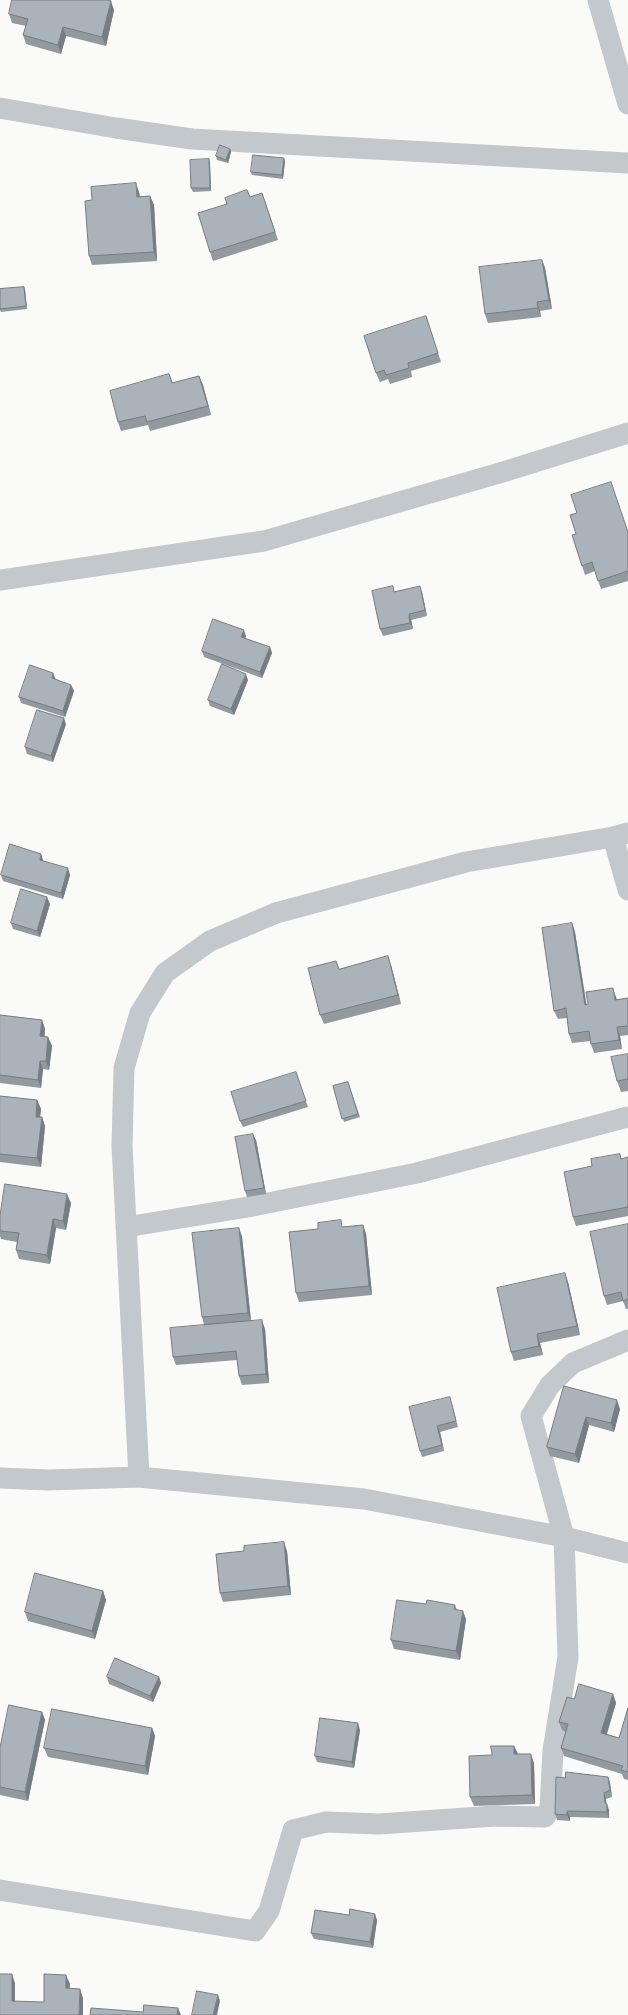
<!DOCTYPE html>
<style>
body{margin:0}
canvas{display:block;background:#fafaf8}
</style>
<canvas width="628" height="2015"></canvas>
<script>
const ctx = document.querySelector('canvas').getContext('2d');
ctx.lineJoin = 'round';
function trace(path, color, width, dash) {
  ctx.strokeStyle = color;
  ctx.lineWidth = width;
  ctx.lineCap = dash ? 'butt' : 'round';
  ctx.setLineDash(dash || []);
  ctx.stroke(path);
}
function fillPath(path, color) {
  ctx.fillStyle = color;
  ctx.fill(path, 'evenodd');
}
trace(new Path2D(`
 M598 0 628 104
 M0 108 116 128 192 139 628 163
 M0 580 264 541 503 472 628 433
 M613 837 628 890
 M126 1227 248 1207 417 1173 628 1117
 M139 1477 122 1146 124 1068 140 1013 165 973 210 941 276 913 466 862 613 837 628 833
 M0 1478 48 1480 139 1477 364 1499 564 1537 628 1553
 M0 1890 255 1931 269 1911 293 1830 326 1822 379 1824 495 1816 545 1817 550 1808 553 1751 568 1657 564 1537 531 1416 550 1385 573 1363 628 1340`), '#c3c8cc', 21);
fillPath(new Path2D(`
 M114 10 106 46 66 36 61 54 26 44 23 35 26 26 12 23 9 14Z
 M230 149 231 152 228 163 217 160 216 156Z
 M209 159 210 163 211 191 193 192 191 188Z
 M285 161 283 179 252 175 251 172Z
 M139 192 140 197 150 196 154 205 157 261 92 265 89 256 92 200Z
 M250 197 265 201 278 240 213 261 210 252Z
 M542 260 545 268 552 309 540 311 541 317 488 323 485 314Z
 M24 287 25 290 27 309 1 312 0 310V289Z
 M426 316 441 362 411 371 412 377 390 384 388 379 380 382 376 373Z
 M169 374 173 383 199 376 203 385 211 415 150 431 148 425 121 431 118 422Z
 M628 531V581L601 589 595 571 585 575 572 535Z
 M395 591 422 592 427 616 411 620 413 629 383 636 380 629Z
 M246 636 245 638 270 647 272 653 262 678 204 657 202 651Z
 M248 680 234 715 210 706 208 700Z
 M71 685 74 691 65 717 21 703 19 697Z
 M66 724 53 762 27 754 25 747Z
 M41 854 43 861 70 875 63 899 3 881 1 875Z
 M50 904 40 937 13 929 11 923Z
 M572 923 575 932 586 1005 616 997 617 1000 628 998V1035L620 1036 622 1049 594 1053 591 1044V1041L572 1043 569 1034 567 1018 558 1019 554 1011Z
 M336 961 339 969 391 965 401 1004 324 1024 320 1015Z
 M0 1015 42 1020 45 1029 44 1037H48L52 1046 49 1070 43 1069 41 1088 0 1083Z
 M628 1054V1091L621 1092 617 1081Z
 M296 1072 308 1107 243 1127 240 1121Z
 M348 1082 360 1117 344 1122 333 1086Z
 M0 1096 37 1100 41 1109 40 1117H42L45 1126 41 1167 0 1162Z
 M256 1140 266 1194 247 1197 245 1191Z
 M628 1157V1216L576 1226 573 1217 592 1166Z
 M71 1203 66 1230 56 1228 50 1264 19 1259 16 1250 17 1242 1 1239 0 1236V1216Z
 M628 1224V1309H626L623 1301 607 1305 604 1296Z
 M363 1225 366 1234 372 1295 299 1302 296 1293 343 1227Z
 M239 1228 242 1237 251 1321 265 1329 269 1383 242 1385 239 1376 237 1360 176 1365 173 1357 204 1325 202 1317Z
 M568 1282 580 1335 540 1343 543 1355 514 1361 511 1352Z
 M564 1386 620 1409 614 1432 589 1425 579 1463 550 1456 547 1447Z
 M452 1404 458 1427 440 1432 444 1451 422 1457 420 1451Z
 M287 1551 291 1595 223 1602 220 1593Z
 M103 1591 106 1600 95 1639 28 1621 25 1612Z
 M426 1604 455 1605 457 1610 466 1619 460 1660 394 1649 391 1640Z
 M107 1677H159L161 1683 153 1702 109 1684Z
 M613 1694 616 1703 607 1734 619 1738 628 1708V1780L624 1779 622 1774 564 1756 561 1748 566 1732 562 1730 559 1722 574 1699Z
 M42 1712 45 1720 28 1801 0 1795V1748Z
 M152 1728 155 1736 148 1775 48 1757 44 1748Z
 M360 1730 354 1768 317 1762 315 1756Z
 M514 1746 518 1754 534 1763 535 1804 474 1806 470 1797 492 1755Z
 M608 1777 610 1783 612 1797 606 1799V1804L609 1810V1818L570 1817V1821L557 1820 555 1814 565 1778Z
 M377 1920 373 1948 314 1939 311 1933Z`), '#929a9f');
fillPath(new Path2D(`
 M111 1 114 10 106 46 102 37Z
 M63 27 66 36 61 54 58 45Z
 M230 149 231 152 228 163 226 160Z
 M284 158 285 161 283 179 282 175Z
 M209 159 210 163 211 191 210 188Z
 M136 183 139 192 141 206 137 197Z
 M150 196 154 205 157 261 154 252Z
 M542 260 545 268 552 309 549 300Z
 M24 287 25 290 27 309 26 306Z
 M537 302 540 311 541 317 538 308Z
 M199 376 203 385 211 415 208 406Z
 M420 586 422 592 427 616 425 610Z
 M409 614 411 620 413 629 410 623Z
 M244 630 246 636 244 643 241 637Z
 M270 647 272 653 262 678 260 672Z
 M53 673 56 680 52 678Z
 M246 674 248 680 234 715 231 709Z
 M71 685 74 691 65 717 63 711Z
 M64 718 66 724 53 762 51 756Z
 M41 854 43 860 42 866 40 860Z
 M68 868 70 875 63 899 61 893Z
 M47 897 50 904 40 937 37 931Z
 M572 923 575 932 588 1014 585 1005Z
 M388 956 391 965 401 1004 398 995Z
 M613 988 616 997 618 1009 615 1000Z
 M42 1020 45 1029 44 1045 40 1036Z
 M617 1027 620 1036 622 1049 619 1040Z
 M48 1037 52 1046 49 1070 46 1061Z
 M40 1061 43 1069 41 1088 38 1080Z
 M37 1100 41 1109 39 1126 36 1117Z
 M42 1117 45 1126 41 1167 37 1158Z
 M253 1134 256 1140 266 1194 264 1188Z
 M67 1194 71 1203 66 1230 63 1221Z
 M53 1219 56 1228 50 1264 47 1255Z
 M363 1225 366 1234 372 1295 369 1286Z
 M239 1228 242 1237 251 1321 248 1313Z
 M565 1273 568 1282 580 1335 577 1326Z
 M262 1320 265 1329 269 1383 266 1374Z
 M537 1334 540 1343 543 1355 539 1346Z
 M617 1400 620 1409 614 1432 611 1423Z
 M586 1417 589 1425 579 1463 575 1454Z
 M437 1426 440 1432 444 1451 442 1445Z
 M284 1542 287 1551 291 1595 288 1586Z
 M103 1591 106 1600 95 1639 92 1631Z
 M463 1611 466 1619 460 1660 456 1651Z
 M159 1677 161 1683 153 1702 150 1696Z
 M613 1694 616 1703 604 1742 601 1733Z
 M42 1712 45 1720 28 1801 25 1792Z
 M358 1723 360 1730 354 1768 352 1762Z
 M152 1728 155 1736 148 1775 145 1766Z
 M514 1746 518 1754H514Z
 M531 1754 534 1763 535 1804 532 1795Z
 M608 1777 610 1783 612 1797 610 1790Z
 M604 1793 606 1799 607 1808V1804L609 1810V1818L607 1812 605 1803Z
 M567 1811 570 1817V1821L567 1815Z
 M375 1914 377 1920 373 1948 370 1942Z
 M12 1974 15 1983V2010L12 2001Z
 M66 1975 70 1984 69 1997 66 1988Z
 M80 1989 83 1998V2015H79Z
 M218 1995 220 2001 217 2015H213Z
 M178 2008 181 2015H177Z`), '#777d82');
const building = new Path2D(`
 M12 0H107L111 1 102 37 63 27 58 45 23 35 28 19 9 14Z
 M220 145 230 149 226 160 216 156Z
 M253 155 284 158 282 175 251 172Z
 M209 159 210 188H191L190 160Z
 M136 183 137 197 150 196 154 252 89 256 85 201 92 200 91 187Z
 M247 190 250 197 262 193 275 232 210 252 198 213 227 204 225 198Z
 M542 260 549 300 537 302 538 308 485 314 479 267Z
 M24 287 26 306 0 309V289Z
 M426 316 438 353 408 363 409 368 386 375 384 370 376 373 364 336Z
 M169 374 172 383 199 376 208 406 147 422 145 416 118 422 110 391Z
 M611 482 628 532V571L598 581 592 562 582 566 572 535 576 534 570 515 577 513 571 495Z
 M393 586 394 592 420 586 425 610 409 614 410 623 380 629 372 591Z
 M213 619 244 630 241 637 270 647 260 672 202 651Z
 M222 664 246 674 231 709 208 700Z
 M30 665 53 673 52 678 71 685 63 711 19 697Z
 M37 710 64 718 51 756 25 747Z
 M10 844 41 854 40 860 68 868 61 893 1 875Z
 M21 889 47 897 37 931 11 923Z
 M572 923 585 1005 588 1004 586 992 613 988 615 1000 628 998V1026L617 1027 619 1040 591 1044 589 1031 569 1034 566 1008 554 1011 542 928Z
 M388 956 398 995 320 1015 308 968 336 961 339 969Z
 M0 1015 42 1020 40 1036 48 1037 46 1061H40L38 1080 0 1075Z
 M628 1054V1079L617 1081 611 1057Z
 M296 1072 306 1101 240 1121 231 1092Z
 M348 1082 358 1114 342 1119 333 1086Z
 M0 1096 37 1100 36 1117H42L37 1158 0 1154Z
 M253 1134 264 1188 245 1191 235 1137Z
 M620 1154 621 1159 628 1157V1207L573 1217 564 1172 592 1166 591 1159Z
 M5 1184 67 1194 63 1221 53 1219 47 1255 16 1250 19 1233 0 1231V1216Z
 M341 1220 342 1227 363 1225 369 1286 296 1293 289 1232 318 1229V1223Z
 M628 1224V1299L623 1301 621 1292 604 1296 590 1232Z
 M239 1228 248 1313 202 1317 192 1233Z
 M565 1273 577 1326 537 1334 539 1346 511 1352 497 1288Z
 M262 1320 266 1374 239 1376 236 1351 173 1357 170 1328Z
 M564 1386 617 1400 611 1423 586 1417 575 1454 547 1447Z
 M450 1397 456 1421 437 1426 442 1445 420 1451 409 1407Z
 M284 1542 288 1586 220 1593 216 1554 244 1551V1546Z
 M35 1573 103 1591 92 1631 25 1612Z
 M397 1600 426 1604 427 1600 455 1605 454 1609 463 1611 456 1651 391 1640Z
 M115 1658 159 1677 150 1696 107 1677Z
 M579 1684 613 1694 601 1733 619 1738 628 1708V1772L621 1770 623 1766 561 1748 568 1724 559 1722 567 1697 574 1699Z
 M9 1705 42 1712 25 1792 0 1787V1748Z
 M52 1709 152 1728 145 1766 44 1748Z
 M320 1718 358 1723 352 1762 315 1756Z
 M491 1746H514V1754H531L532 1795 470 1797 469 1756 492 1755Z
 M566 1772 608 1777 610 1790 604 1793 605 1803 607 1804V1812L567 1811V1815L555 1814 556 1777 565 1778Z
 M350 1909 375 1914 370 1942 311 1933 315 1910 349 1915Z
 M0 1974H12V2001L44 2002V1974L66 1975V1988L80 1989 79 2015H0Z
 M197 1991 218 1995 213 2015H192Z
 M144 2005 178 2008 177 2015H90L91 2008 143 2012Z`);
fillPath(building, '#aab3b9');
trace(building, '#777d82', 1);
</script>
